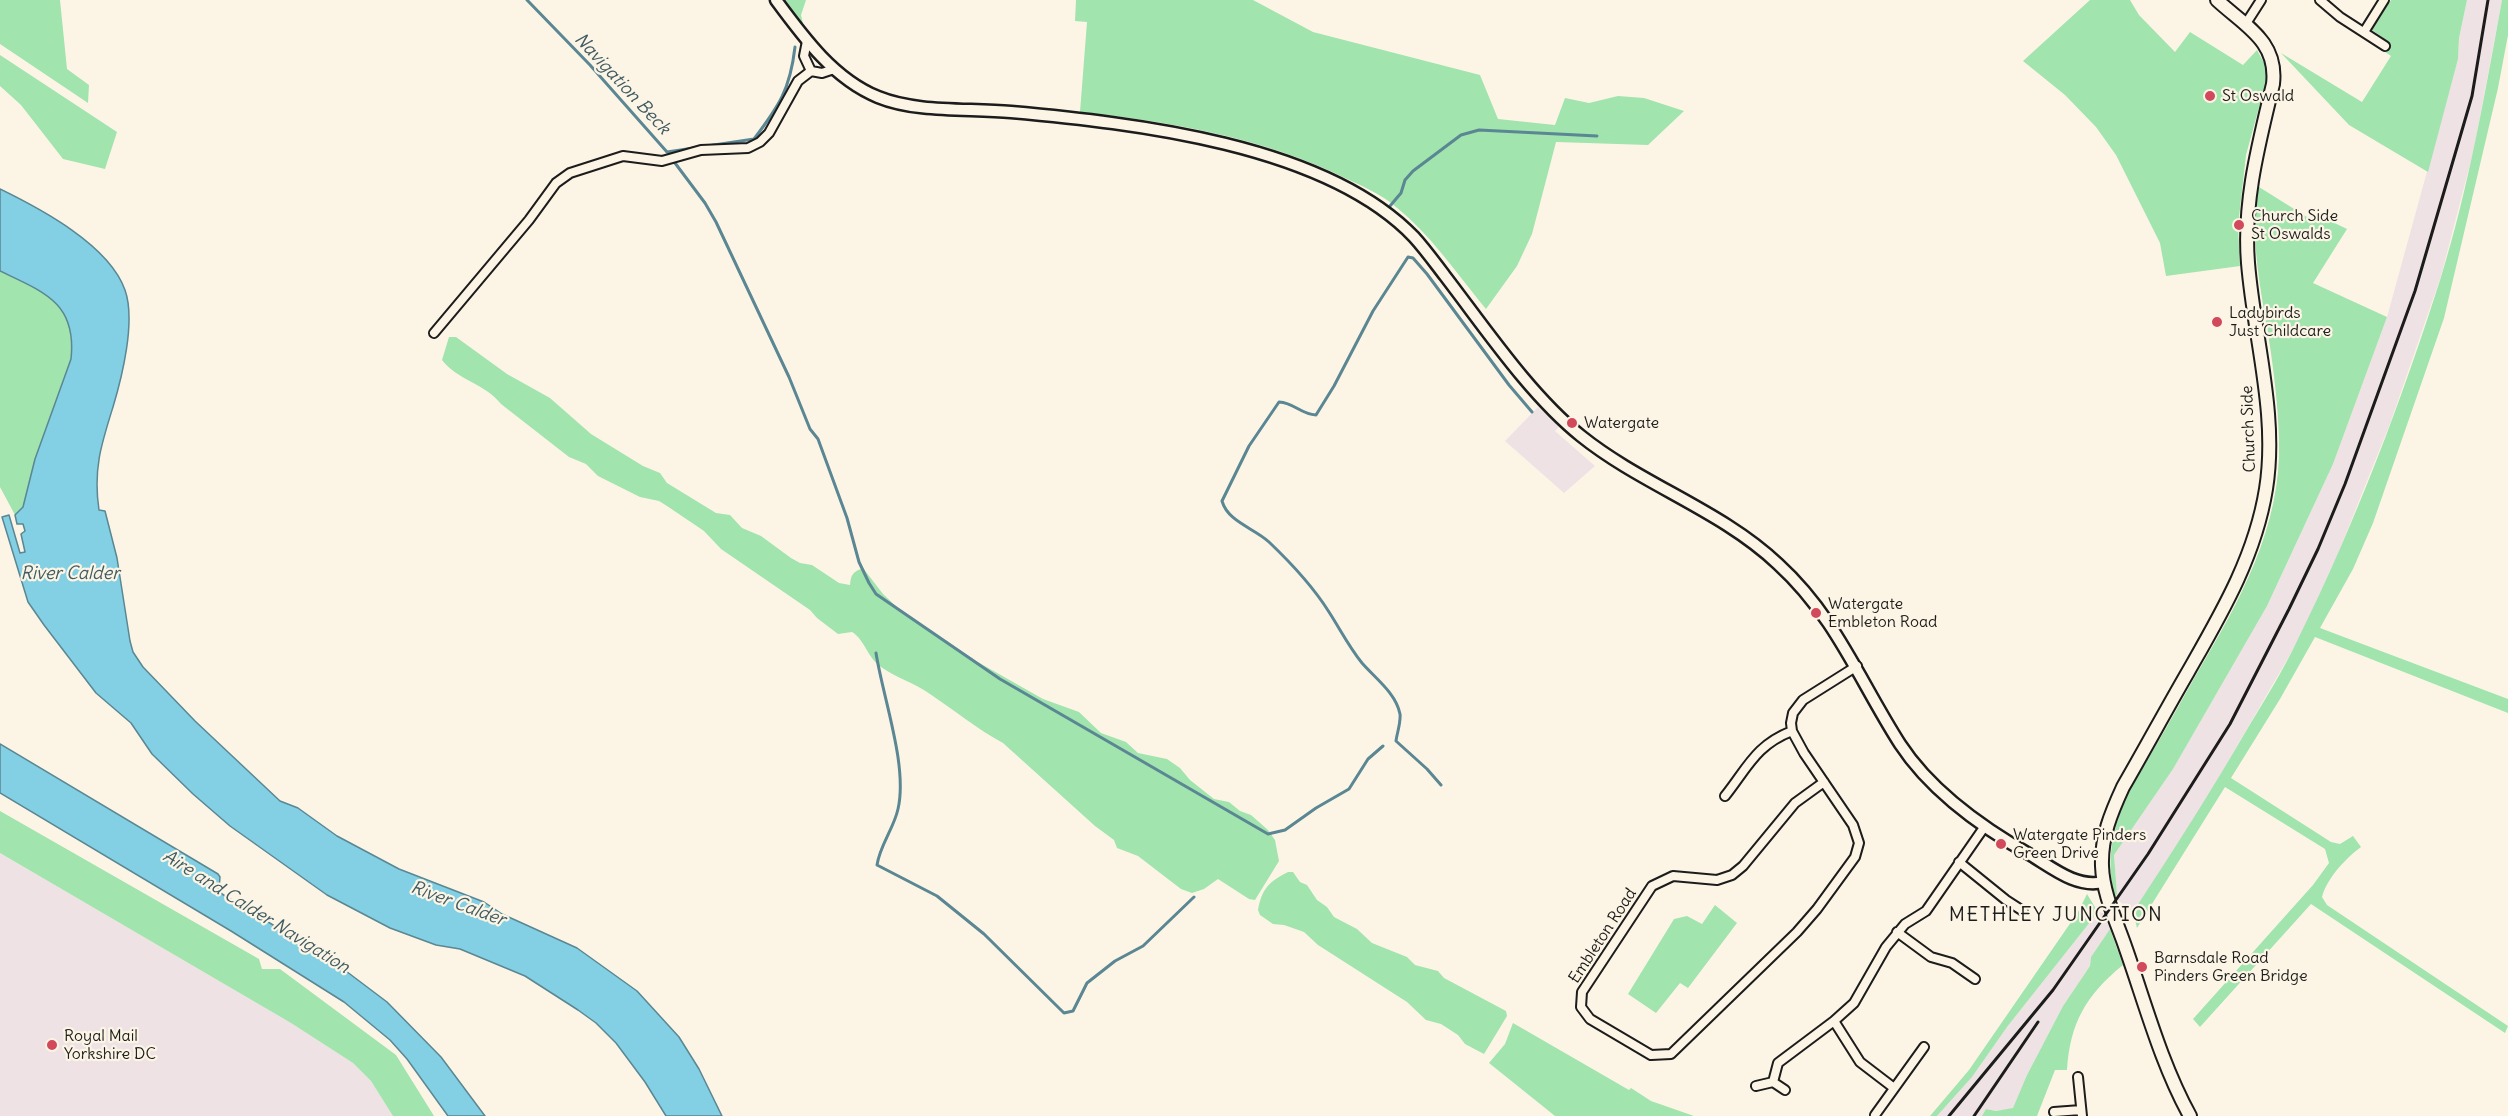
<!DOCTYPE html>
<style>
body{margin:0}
canvas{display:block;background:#fcf5e5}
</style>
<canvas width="2508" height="1116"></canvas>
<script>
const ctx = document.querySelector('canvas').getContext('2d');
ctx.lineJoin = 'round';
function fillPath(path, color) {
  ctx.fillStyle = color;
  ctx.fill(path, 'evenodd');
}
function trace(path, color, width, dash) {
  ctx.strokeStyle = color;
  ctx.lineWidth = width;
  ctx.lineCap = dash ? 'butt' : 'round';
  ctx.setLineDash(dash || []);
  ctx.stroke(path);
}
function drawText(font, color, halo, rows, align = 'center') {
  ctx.font = font + ' Delius,sans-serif';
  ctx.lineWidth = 4.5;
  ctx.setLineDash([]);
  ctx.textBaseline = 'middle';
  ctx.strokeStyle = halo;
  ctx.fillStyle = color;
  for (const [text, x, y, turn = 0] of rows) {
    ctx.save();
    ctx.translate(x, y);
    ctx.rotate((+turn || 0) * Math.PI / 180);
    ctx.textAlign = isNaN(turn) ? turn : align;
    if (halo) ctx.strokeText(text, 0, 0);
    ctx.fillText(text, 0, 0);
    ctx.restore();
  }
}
fillPath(new Path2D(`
 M2467 0H2502L2474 149 2441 276 2391 421 2337 556 2298 641 2194 820 2133 912 2115 898 2117 894 2114 855 2173 769 2267 606 2333 464 2387 317 2458 59 2459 38Z
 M1538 407 1559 427 1555 431 1595 466 1564 493 1505 441Z
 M0 853 291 1023 353 1063 371 1081 393 1116H0Z
 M2098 912 2103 913 2110 929 2091 957 2090 966 2063 1006 2027 1075 2013 1109 1996 1111 1986 1109 1982 1116H1937L1972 1077 2007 1027Z`), '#eee2e4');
fillPath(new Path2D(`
 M0 0H60L67 69 89 85 88 103 0 44Z
 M782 0H806L801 15 804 28Z
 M1076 0H1253L1313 32 1480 75 1498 119 1555 125 1565 98 1589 103 1618 96 1644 98 1684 111 1648 145 1556 142 1532 234 1517 266 1486 309C1458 275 1431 235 1396 207 1381 194 1362 186 1345 178 1261 137 1171 122 1080 112L1087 22 1075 21Z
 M2090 0H2130L2139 15 2175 52 2190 32 2243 65 2257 50 2264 63 2267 78 2246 155 2238 226 2240 266 2166 276 2160 243 2116 155 2096 127 2065 95 2023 61Z
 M2391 0H2467L2459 38 2458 59 2428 172 2349 125 2281 53 2362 102 2391 56 2385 52 2390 43 2372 30Z
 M2502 0H2508V35L2498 88 2444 318 2373 523 2353 569 2320 628 2508 699V713L2315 637 2280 699 2231 778 2331 842 2340 844 2353 836 2361 847C2346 858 2327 878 2322 897L2327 905 2508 1026 2505 1033 2311 904 2200 1027 2193 1019 2313 885 2329 863 2325 849 2225 787 2137 928 2133 912C2173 851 2212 790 2249 726 2266 698 2284 669 2298 639 2355 524 2402 400 2441 277 2469 187 2485 93 2502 0Z
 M0 55 117 132 105 169 63 159 21 105 0 86Z
 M2259 187 2315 222 2320 216 2347 229 2313 283 2387 317 2333 464 2267 606 2173 769 2114 855 2117 894 2115 897C2105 861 2113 827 2128 793 2151 754 2174 715 2196 675 2239 602 2282 527 2279 439 2278 406 2274 372 2269 340 2261 289 2249 238 2259 187Z
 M0 271C44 292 77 303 71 359L35 459 23 507 15 515 0 487Z
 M449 337H456L507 374 550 398 591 434 643 466 660 473 667 483 716 513 730 515 742 528 761 536 791 558 800 563 812 565 839 583 850 585C851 574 853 572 863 568L883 594 899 609 976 661 1043 699 1079 712 1101 733 1126 742 1138 753 1167 759 1180 768 1190 780 1214 799 1229 802 1240 811 1251 815 1268 830 1275 840 1279 861 1255 900 1249 899 1218 879 1204 889 1192 893 1181 889 1138 856 1117 848 1114 840 1095 826 1003 743C977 729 954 710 930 694 915 683 896 678 881 667 867 657 865 640 852 632L838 634 817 618 810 610 721 549 704 531 667 506 659 501 640 497 598 476 586 464 569 457 501 404C486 384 457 380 442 360Z
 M0 811 259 959 262 969H280L396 1055 434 1116H393L371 1081 353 1063 291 1023 0 853Z
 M1288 872H1293L1300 882 1307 885 1317 900 1327 907 1334 917 1357 929 1372 943 1407 957 1415 965 1438 971 1444 978 1506 1011 1507 1016 1484 1054 1465 1044 1458 1035 1441 1024 1426 1020 1407 1002 1318 945 1304 932 1284 925 1273 924 1260 915 1258 910C1262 888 1269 882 1288 872Z
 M2087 894 2098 912 2007 1027 1972 1077 1937 1116H1930L1969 1070 2078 912Z
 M1715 905 1737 923 1688 988 1680 983 1656 1013 1628 994 1674 919 1687 916 1702 924Z
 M2110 929 2123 965C2086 995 2070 1023 2067 1070H2055L2037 1116H1982L1986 1109 1996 1111 2013 1108 2027 1075 2063 1006 2090 966 2091 957Z
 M1513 1023 1629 1090 1631 1088 1651 1101 1694 1116H1555L1489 1063 1505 1044Z`), '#a1e4ae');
const water = new Path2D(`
 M0 189C41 209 109 245 125 290 136 321 122 377 113 407 101 445 93 470 99 510L105 511 117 558 130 641 133 652 143 667 195 721 280 801 298 808 337 836 399 869 484 902 502 914 577 948 637 991 679 1037 699 1069 722 1116H666L645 1082 616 1043 596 1023 578 1010 525 976 460 949 436 945 390 928 327 895 230 826 193 794 152 754 131 723 96 693 44 625 28 602 2 517 9 515 20 553 25 552 21 534 25 531 23 524H17L15 515 23 507 35 459 71 359C77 303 44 292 0 271Z
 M0 744 218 874 220 877 219 889 222 894 334 962 387 1002 441 1057 485 1116H448L407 1059 390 1040 344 1002 231 931 0 793Z`);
fillPath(water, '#83cfe3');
trace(water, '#5a8793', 1.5);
trace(new Path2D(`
 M527 0 590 65 667 152 754 139C779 106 790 90 795 47
 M675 163 705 203 716 222 789 377 810 429 818 439 847 518 859 562 869 583 876 594 1000 679 1268 834 1285 830 1316 808 1349 789 1368 759 1383 746
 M1390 206 1401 193 1405 180 1413 171 1461 135 1479 130 1597 136
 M876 653C883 698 908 766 898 809 894 828 880 845 877 865L937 896 984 934 1064 1013 1073 1011 1087 983 1115 961 1143 946 1194 897
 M1441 785 1427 769 1396 741C1397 733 1401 722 1400 714 1396 693 1375 678 1362 663 1349 647 1340 629 1329 612 1314 588 1290 562 1269 542 1254 528 1228 522 1222 501L1249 446 1279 402C1295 403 1300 414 1316 415L1334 386 1373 311 1408 257 1413 258 1427 274 1509 385 1532 412`), '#5a8793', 3);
const minor = new Path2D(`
 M2320 0 2340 17 2385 46
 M2245 25 2261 0
 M2364 32 2384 0
 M811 71 822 73 834 69
 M434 333 529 220 556 183 570 173 623 156 662 161 701 150 748 148 760 142 769 133 798 81 811 71 804 56 807 41
 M1824 782 1795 803 1743 866 1732 875 1717 880 1673 876 1652 886 1582 992 1581 1007 1590 1019 1651 1055 1671 1054 1797 932 1817 909 1855 857 1859 843 1853 825 1804 753 1792 731 1791 723 1793 713 1803 700 1857 666
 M1725 796C1748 767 1756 745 1792 731
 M1959 862 2006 900 2023 911
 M1897 932 1931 957 1952 963 1975 979
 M1834 1021 1860 1062 1894 1088
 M2078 1077 2082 1116
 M1773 1082 1778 1063 1834 1021 1854 1003 1886 947 1905 924 1926 911 1985 826
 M1756 1086 1773 1082 1785 1090
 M2054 1112 2081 1110
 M1875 1115 1924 1047`);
const secondary = new Path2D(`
 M776 0C804 38 834 79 878 97 917 113 969 108 1011 112 1133 123 1325 144 1414 237 1425 249 1435 263 1445 276 1485 328 1530 395 1581 436 1642 485 1721 510 1778 564 1836 617 1859 680 1900 744 1932 793 1984 829 2034 857 2055 870 2078 888 2103 882`);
const primary = new Path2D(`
 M2190 1116C2161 1063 2146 1006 2126 949 2117 922 2103 895 2102 866 2101 837 2111 813 2123 787 2145 749 2166 710 2188 672 2221 614 2255 557 2266 489 2278 414 2254 338 2248 263 2243 201 2259 143 2273 84 2278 41 2245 26 2217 0`);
trace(minor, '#1c1c1c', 12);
trace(secondary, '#1c1c1c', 15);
trace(primary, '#1c1c1c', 16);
trace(minor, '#fcf5e5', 8);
trace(secondary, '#fcf5e5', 10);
trace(primary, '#fcf5e5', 12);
trace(new Path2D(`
 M1949 1116 2053 990 2148 854 2230 724 2289 609 2318 549 2345 484 2415 291 2472 96 2488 0
 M1974 1116 2038 1022`), '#1c1c1c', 3);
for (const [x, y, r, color] of [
 [2210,96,6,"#d1495b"],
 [2239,225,6,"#d1495b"],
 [2217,322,6,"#d1495b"],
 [1572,423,6,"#d1495b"],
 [1816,613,6,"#d1495b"],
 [2001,844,6,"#d1495b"],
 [2142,967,6,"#d1495b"],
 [52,1045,6,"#d1495b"]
]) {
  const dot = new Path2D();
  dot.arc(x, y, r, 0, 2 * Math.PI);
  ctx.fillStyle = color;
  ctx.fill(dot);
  trace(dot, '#fcf5e5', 2);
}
drawText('16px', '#1c1c1c', '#fcf5e5', [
 ["St Oswald",2222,96],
 ["Church Side",2251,216],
 ["St Oswalds",2251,234],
 ["Ladybirds",2229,313],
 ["Just Childcare",2229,331],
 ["Watergate",1584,423],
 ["Watergate",1828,604],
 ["Embleton Road",1828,622],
 ["Watergate Pinders",2013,835],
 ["Green Drive",2013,853],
 ["Barnsdale Road",2154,958],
 ["Pinders Green Bridge",2154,976],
 ["Royal Mail",64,1036],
 ["Yorkshire DC",64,1054]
], 'left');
drawText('16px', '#1c1c1c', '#fcf5e5', [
 ["Church Side",2249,429,-92],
 ["Embleton Road",1603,936,-57]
]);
drawText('italic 18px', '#405b62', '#fcf5e5', [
 ["Navigation Beck",622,84,47],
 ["River Calder",70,574],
 ["River Calder",458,904,20],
 ["Aire and Calder Navigation",256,912,32]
]);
ctx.letterSpacing = '1.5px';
drawText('20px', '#1c1c1c', '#fcf5e5', [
 ["METHLEY JUNCTION",2056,915]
]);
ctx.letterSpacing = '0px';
</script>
